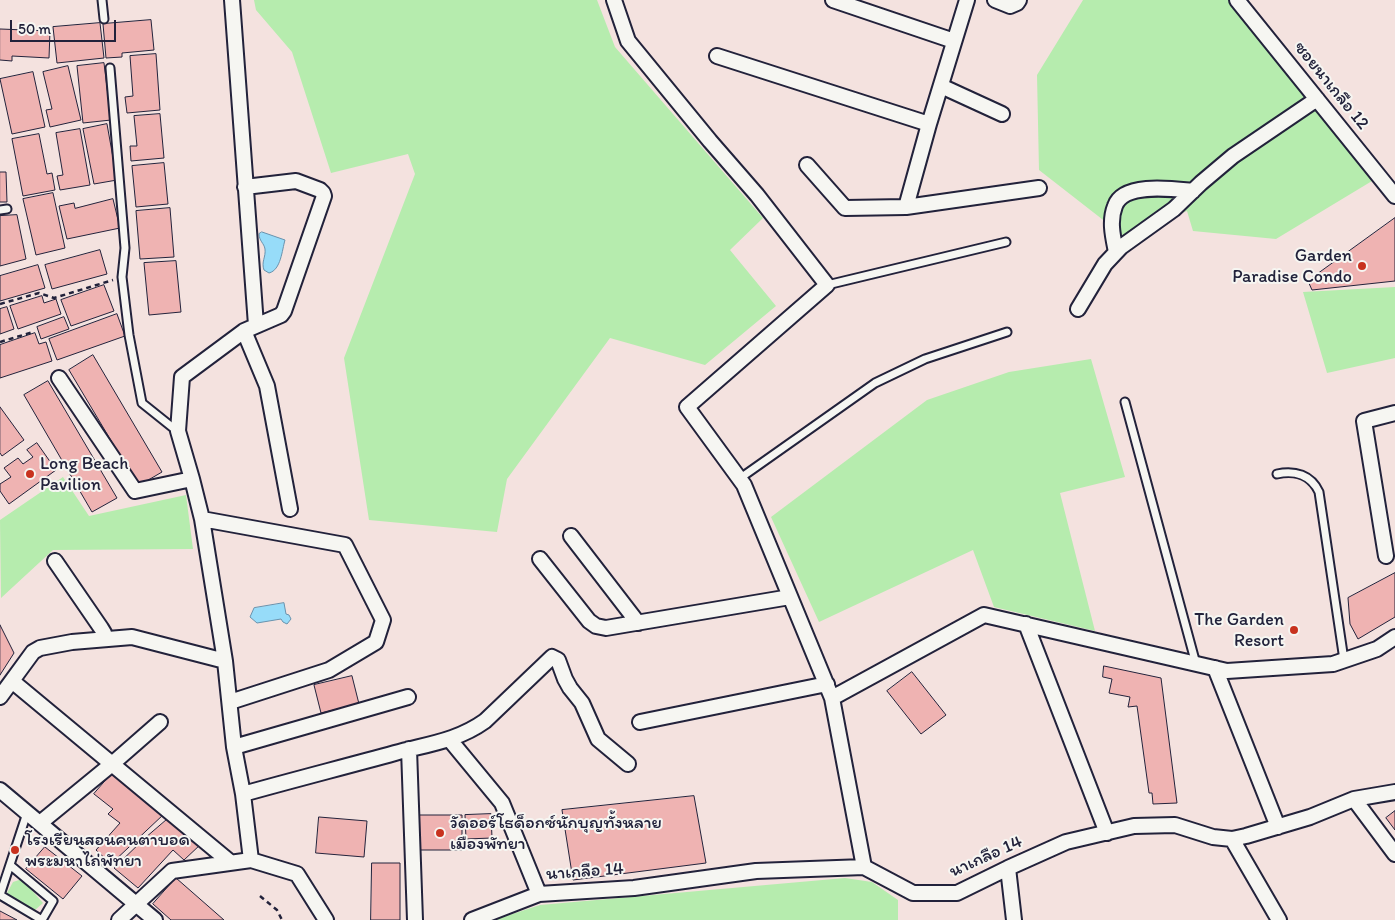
<!DOCTYPE html>
<meta charset="utf-8">
<style>
body{margin:0}
#map{position:relative;width:1395px;height:920px;overflow:hidden;background:#f4e2df;font-family:Itim,sans-serif}
canvas{display:block}
.scale{position:absolute;left:10px;top:20px;width:106px;height:22px;box-sizing:border-box;border:2px solid #22223b;border-top:0;padding-left:6px;font-size:15px;line-height:18px;white-space:nowrap;color:#22223b;-webkit-text-stroke:4px #f6f6f2;paint-order:stroke}
</style>
<div id="map">
<canvas width="1395" height="920"></canvas>
<div class="scale">50 m</div>
</div>
<script>
const ctx = document.querySelector('canvas').getContext('2d');
ctx.lineJoin = 'round';
function fillPath(path, color) {
  ctx.fillStyle = color;
  ctx.fill(path, 'evenodd');
}
function trace(path, color, width, dash) {
  ctx.strokeStyle = color;
  ctx.lineWidth = width;
  ctx.lineCap = dash ? 'butt' : 'round';
  ctx.setLineDash(dash || []);
  ctx.stroke(path);
}
function drawText(font, color, halo, rows, align = 'center') {
  ctx.font = font + ' Itim,"Playpen Sans Thai",sans-serif';
  ctx.lineWidth = 4;
  ctx.setLineDash([]);
  ctx.textBaseline = 'middle';
  ctx.strokeStyle = halo;
  ctx.fillStyle = color;
  for (const [text, x, y, turn = 0] of rows) {
    ctx.save();
    ctx.translate(x, y);
    ctx.rotate((+turn || 0) * Math.PI / 180);
    ctx.textAlign = isNaN(turn) ? turn : align;
    if (halo) ctx.strokeText(text, 0, 0);
    ctx.fillText(text, 0, 0);
    ctx.restore();
  }
}
fillPath(new Path2D(`
 M254 0H597L615 47 763 218 730 250 776 306 705 365 610 338 507 479 497 532 369 520 344 358 415 174 408 154 331 173 292 52 256 10Z
 M1083 0H1229L1372 181 1276 239 1193 231 1187 211 1125 237 1039 170 1037 75Z
 M1395 287V358L1327 373 1303 292Z
 M1091 359 1125 477 1060 493 1095 631 994 607 973 550 819 622 771 517 927 400 1009 372Z
 M63 477 89 516 186 495 193 549 53 550 1 598 0 520Z
 M845 878 872 882 898 900V920H494L540 905Z
 M22 879 43 903 34 911 7 893 13 882Z`), '#b6ecae');
const water = new Path2D(`
 M262 232 285 240C282 250 281 270 269 273L264 270C261 262 266 257 265 249 264 243 259 241 259 234Z
 M284 603 286 614 289 615 291 619 287 624 283 622 281 619 257 623 250 617 254 608Z`);
fillPath(water, '#97dcf9');
trace(water, '#6892ad', 1);
const building = new Path2D(`
 M151 20 154 50 122 53V57L106 58 103 24Z
 M100 23 104 58 57 63 53 27Z
 M0 29 50 31 49 58 12 56V61L0 60Z
 M156 54 160 110 127 113 125 97 133 96 130 56Z
 M104 63 111 120 83 123 77 66Z
 M68 66 81 120 50 127 46 110 52 109 43 72Z
 M33 72 45 127 12 134 0 79Z
 M160 114 164 158 131 161 130 146H137L134 116Z
 M107 124 117 180 94 184 83 129Z
 M80 129 90 185 60 190 57 176 63 175 56 133Z
 M39 134 47 174 52 173 55 190 23 196 12 139Z
 M164 163 168 204 136 207 132 166Z
 M0 172H6L7 202H0Z
 M53 193 65 248 36 255 23 199Z
 M113 199 120 228 67 239 59 206 74 203 75 208Z
 M170 208 174 257 140 259 136 211Z
 M17 215 26 259 0 266V216Z
 M1395 218V281L1312 290 1308 281Z
 M100 250 107 274 52 289 45 265Z
 M176 261 181 312 149 315 144 263Z
 M38 265 45 288 0 301V276Z
 M104 285 114 311 71 326 61 300Z
 M42 296 44 303 56 299 61 314 18 329 10 306Z
 M7 307 14 329 0 334V309Z
 M117 314 125 336 57 360 49 339Z
 M64 317 69 329 41 339 37 327Z
 M35 333 39 344 46 342 52 361 0 378V345Z
 M93 355 162 472 138 486 69 370Z
 M48 381 117 498 92 512 24 395Z
 M0 407 24 440 2 456 0 453Z
 M37 443 56 470 9 504 0 491V484L11 477 4 468 18 458 23 464 33 457 27 450Z
 M1395 573V617L1358 639 1350 624 1348 598Z
 M0 625 14 653 0 675Z
 M1104 666 1161 678 1177 803 1153 804 1152 793H1149L1137 706 1128 707 1130 697 1109 693 1112 679 1103 677Z
 M912 672 946 715 921 734 887 691Z
 M352 676 359 704 321 713 314 685Z
 M114 771 164 814 111 864 96 850 120 823 108 814 113 809 94 794Z
 M694 796 706 863 573 880 562 810Z
 M1395 811V830L1386 818Z
 M491 814 492 838 466 839 465 815Z
 M418 815H462V850H419Z
 M170 817 201 844 184 860 173 850 138 888 114 868 145 838Z
 M319 817 367 821 364 857 316 853Z
 M45 847 82 876 63 899 26 869Z
 M372 863H400V920H371Z
 M176 878 224 920H171L153 904Z
 M0 911 17 920H0Z`);
fillPath(building, '#efb3b2');
trace(building, '#22223b', 1);
const lane = new Path2D(`
 M102 0 104 19
 M110 68 125 248 122 277 129 335 142 403 177 431
 M0 210 7 209
 M827 285 1006 242
 M1125 402 1196 664
 M1277 474C1295 470 1311 475 1319 492L1344 660
 M739 479 875 383 925 359 1007 332
 M10 865 53 901 42 920 0 895 27 813`);
const street = new Path2D(`
 M232 0 256 325
 M614 0 628 41 710 141 757 195 827 285 687 407 744 485 832 698 864 867
 M833 0 954 41
 M967 0 929 124 906 207 1039 188
 M995 0 1010 6 1017 3 1019 0
 M1237 0 1395 196
 M717 56 929 124
 M941 86 1002 114
 M807 165 845 208 906 207
 M245 187 296 181 320 190 323 193 324 196 284 311 281 315 244 331 182 377 178 431 192 479 202 519 225 661 234 747 243 794 251 860
 M1116 252C1113 237 1109 221 1115 206 1123 182 1173 189 1193 191
 M1078 309 1105 264 1121 247 1174 209 1201 183 1233 156 1317 99
 M244 331 267 386 290 509
 M59 378 135 491 192 479
 M202 519 345 545 383 620 376 642 329 670 230 702
 M571 536 638 623
 M1386 556 1364 421 1395 413
 M540 559 589 621 596 626 606 628 790 597
 M55 561 101 628 104 633 105 639
 M1026 624 1107 833
 M1215 668 1278 827
 M12 681 230 862
 M0 697 33 652 40 648 72 642 132 637 225 661
 M832 698 984 615 1227 671 1333 664 1377 649 1395 637
 M640 722 827 684
 M450 740 502 803 539 894
 M234 747 408 697
 M409 749 415 920
 M0 790 155 920
 M243 794C293 780 344 767 395 753 428 744 457 741 485 721L552 657 558 660 565 679 570 688 582 703 598 739 628 764
 M1354 799 1395 854
 M40 823 112 764 160 722
 M1232 839 1279 920
 M1008 868 1014 920
 M119 920 172 871 251 860 297 874 326 920
 M472 920 539 894 634 888 756 871 864 867 913 893H957L1008 868 1066 842 1134 826 1175 825 1213 837 1232 839 1246 836 1310 817 1354 799 1395 792`);
trace(lane, '#22223b', 11);
trace(street, '#22223b', 18);
trace(new Path2D(`
 M0 304 39 293 54 298 113 280
 M0 342 33 332
 M260 896 277 910 282 920`), '#22223b', 2.5, [5, 4]);
trace(lane, '#f6f6f2', 7);
trace(street, '#f6f6f2', 14);
for (const [x, y, r, color] of [
 [1362,266,5,"#c8321e"],
 [30,474,5,"#c8321e"],
 [1294,630,5,"#c8321e"],
 [440,833,5,"#c8321e"],
 [15,850,5,"#c8321e"]
]) {
  const dot = new Path2D();
  dot.arc(x, y, r, 0, 2 * Math.PI);
  ctx.fillStyle = color;
  ctx.fill(dot);
  trace(dot, '#f6f6f2', 2);
}
drawText('18px', '#22223b', '#f6f6f2', [
 ["ซอยนาเกลือ 12",1331,86,51],
 ["นาเกลือ 14",986,857,-24],
 ["นาเกลือ 14",585,872,-4]
]);
drawText('18px', '#22223b', '#f6f6f2', [
 ["Garden",1352,256,"right"],
 ["Paradise Condo",1352,277,"right"],
 ["Long Beach",40,464],
 ["Pavilion",40,485],
 ["The Garden",1284,620,"right"],
 ["Resort",1284,641,"right"],
 ["วัดออร์โธด็อกซ์นักบุญทั้งหลาย",450,823],
 ["เมืองพัทยา",450,844],
 ["โรงเรียนสอนคนตาบอด",25,840],
 ["พระมหาไถ่พัทยา",25,861]
], 'left');
</script>
